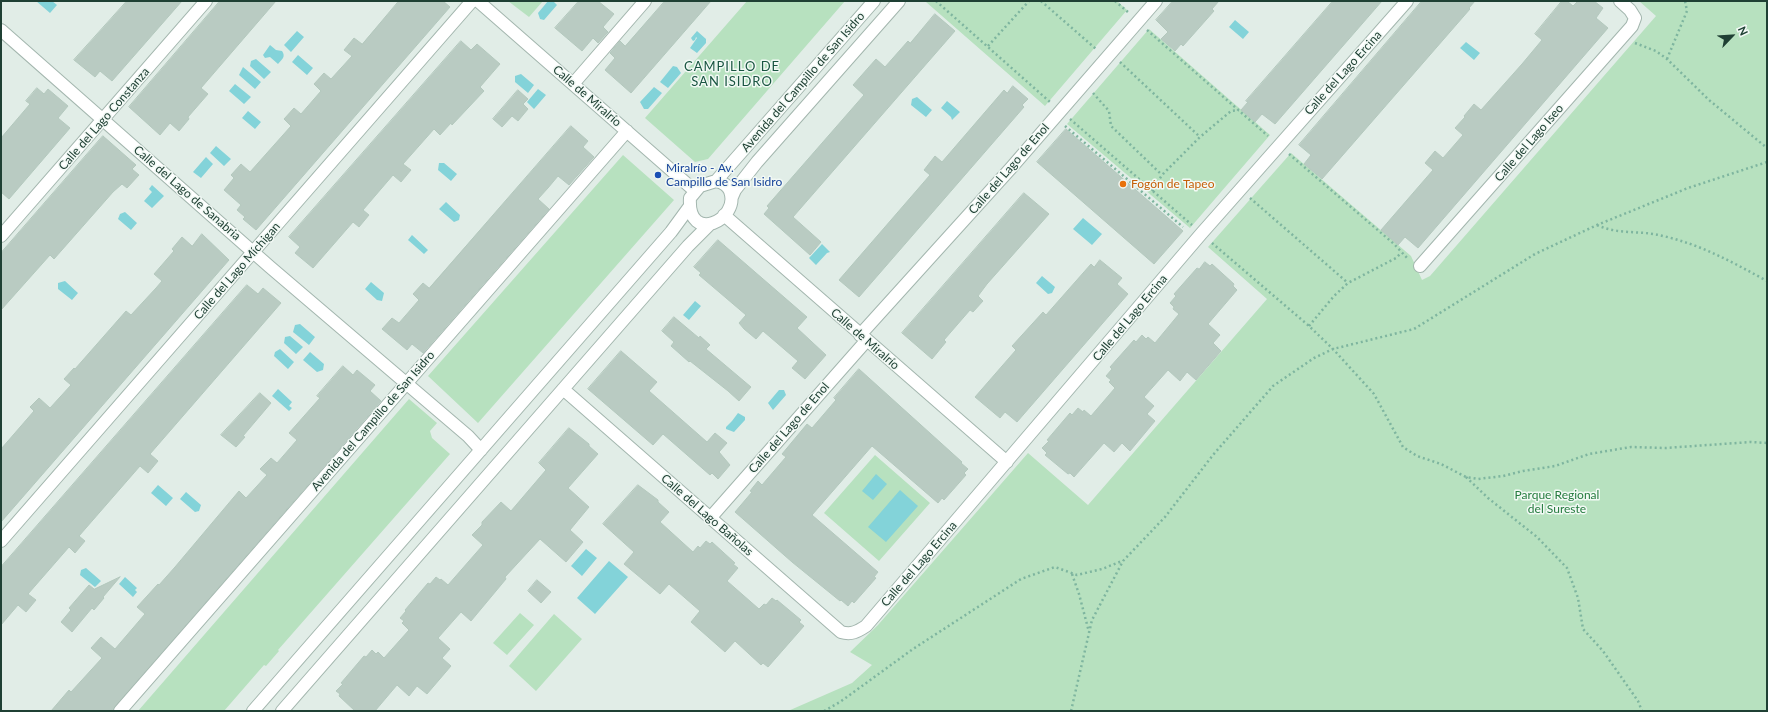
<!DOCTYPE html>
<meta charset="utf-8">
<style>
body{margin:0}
#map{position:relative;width:1768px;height:712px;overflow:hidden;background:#e1ede7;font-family:Lato,sans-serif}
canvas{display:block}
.frame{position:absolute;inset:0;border:2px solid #1f4034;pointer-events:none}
.north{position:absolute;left:1712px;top:16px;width:40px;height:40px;-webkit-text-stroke:3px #f2f9f5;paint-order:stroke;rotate:65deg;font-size:11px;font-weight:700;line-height:16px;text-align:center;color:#1f4034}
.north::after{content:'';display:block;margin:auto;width:14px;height:18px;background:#1f4034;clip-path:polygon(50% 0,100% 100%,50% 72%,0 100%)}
</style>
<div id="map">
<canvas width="1768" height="712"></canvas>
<div class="frame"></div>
<div class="north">N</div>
</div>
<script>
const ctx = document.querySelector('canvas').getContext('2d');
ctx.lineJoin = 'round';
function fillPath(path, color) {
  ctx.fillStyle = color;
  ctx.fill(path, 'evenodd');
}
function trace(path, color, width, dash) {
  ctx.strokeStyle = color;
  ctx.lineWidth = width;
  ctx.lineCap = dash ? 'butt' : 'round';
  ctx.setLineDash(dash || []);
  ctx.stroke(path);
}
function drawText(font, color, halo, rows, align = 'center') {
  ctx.font = font + ' Lato,sans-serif';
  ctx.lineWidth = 3;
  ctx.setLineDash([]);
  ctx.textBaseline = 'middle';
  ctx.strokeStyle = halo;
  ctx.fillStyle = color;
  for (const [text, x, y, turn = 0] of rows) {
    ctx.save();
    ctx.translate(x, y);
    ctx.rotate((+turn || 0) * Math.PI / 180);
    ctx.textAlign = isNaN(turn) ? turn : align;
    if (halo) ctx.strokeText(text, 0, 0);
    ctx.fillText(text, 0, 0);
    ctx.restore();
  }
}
fillPath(new Path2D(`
 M508 1H543L529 17Z
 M747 1H845L708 159 695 162 645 118Z
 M927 1H1117L1127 10 1045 106 926 2Z
 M1639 1H1767V711H788L852 683 872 665 850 652 878 625 1028 453 1088 505 1267 299 1208 247 1291 153 1411 256 1422 280 1430 276 1656 16Z
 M1149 29 1270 135 1190 228 1067 124Z
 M623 155 674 200 478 423 428 376Z
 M409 399 437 423 430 431 432 438 450 454 278 650 279 651 266 666 264 665 224 711H138Z
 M875 455 930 503 879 561 824 513Z
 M520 613 534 625 507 655 493 643Z
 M554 614 582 639 536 691 509 666Z`), '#b7e1bf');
fillPath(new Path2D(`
 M36 1H52L57 5 50 13Z
 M548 1H553L557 5 544 20 540 19 538 13Z
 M1235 20 1249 32 1243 39 1229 27Z
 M297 31 304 37 291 52 284 45Z
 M697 31 706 39V43L697 53 690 48 697 38 696 37 695 40 693 41 691 38Z
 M1466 42 1480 53 1474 60 1460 48Z
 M270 45 276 50 282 51C286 57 282 59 278 64L270 57 265 58 263 55Z
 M298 55 313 68 307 75 292 62Z
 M256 59 271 72 264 79 250 66 251 61Z
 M673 66 677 67 681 73 668 88 660 82Z
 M243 67 261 82 255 89 239 75Z
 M521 74 534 85 528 93 515 82V76Z
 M235 84 251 97 244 104 229 91Z
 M654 87 662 93 648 109H644L640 102Z
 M538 89 546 95 534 109 527 102Z
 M917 97 932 110 926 117 911 105 912 99Z
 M947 101 960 112 952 120 951 117 941 108Z
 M248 111 261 122 255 129 242 118Z
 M216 146 231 159 224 166 210 153Z
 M206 157 213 164 201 178 193 172Z
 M439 163H444L457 174 451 181 438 170Z
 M152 185 164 196 152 208 144 201 152 192 149 189Z
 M446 202 460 215 459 220 454 222 439 209Z
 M125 212 137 223 131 230 118 219 120 214Z
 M1083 218 1102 234 1092 245 1073 229Z
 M412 235 428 250 424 254 408 240Z
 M822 244 830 252 827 253 816 265 809 258Z
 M1042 276 1055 287 1052 293 1048 294 1036 283Z
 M65 281 78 293 72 300 58 289V283Z
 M371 282 384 293 382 301 377 300 365 289Z
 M695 301 701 306 689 320 683 315Z
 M300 324 315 337 309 345 293 332 295 325Z
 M290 336 303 347 296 354 284 343 285 337Z
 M280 349 294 362 288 369 274 356 275 352Z
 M310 352 324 364 323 370 317 372 303 360Z
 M278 389 292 402 289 406 292 408 289 411 272 396Z
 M779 390H784L786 395 773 410 768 403Z
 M738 413 745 417V420L734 432 726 429V427L732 421Z
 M876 474 887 484 873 500 862 491Z
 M158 485 173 498 166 506 151 493Z
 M900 490 918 506 886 542 868 527Z
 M186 492 201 505 199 511 195 512 180 499Z
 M586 549 597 558 582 576 571 566Z
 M609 561 628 577 595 614 577 598Z
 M86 568 101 581 95 587 80 575 81 570Z
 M125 577 137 588 135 590 137 592 133 597 119 584Z`), '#83d3d9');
const building = new Path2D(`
 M127 1H182L112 81 100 71 95 77 74 60Z
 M220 1H276L201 88 208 94 188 117 189 119 179 131 170 123 160 135 129 107Z
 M399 1H443L450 7 256 230 243 219 245 217 237 210 241 205 224 190 234 178 231 175 241 164 250 172 291 126 284 119 294 108 301 114 321 91 314 84 324 73 331 79 352 56 344 50 354 38 362 44Z
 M579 1H598L614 14 603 27 608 32 598 43 593 38 582 51 555 28Z
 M665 1H711L631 93 605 70 615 58 610 53 620 41 625 46Z
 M1173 1H1219L1212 9 1214 11 1183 46 1181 44 1175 51 1161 39 1168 32 1156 20Z
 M1333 1H1382L1275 124 1262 114 1255 122 1241 110 1248 102 1246 101Z
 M1422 1H1475L1469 8 1470 9 1322 179 1304 164 1311 155 1299 145Z
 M1562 1H1567L1573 6 1578 1H1594L1603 8 1596 18 1608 28 1418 248 1405 237 1398 245 1381 230 1433 170 1425 163 1435 151 1443 158 1463 135 1455 128 1465 117 1464 116 1474 104 1481 110 1522 64 1542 40 1535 34Z
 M935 14 955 31 793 217 821 242 810 255 764 214 769 208 767 206 864 95 853 85 876 59 885 67 908 41 910 43Z
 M461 41 471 50 477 44 500 64 480 87 484 91 452 125 451 123 440 135 434 129 403 164 411 170 401 182 393 175 363 210 369 215 359 227 353 222 313 268 295 253 300 247 289 237Z
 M1013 86 1028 99 1022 105 1024 107 859 297 839 280 930 175 924 170 935 156 942 162 1004 90 1007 93Z
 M37 88 44 94 48 89 68 106 58 118 70 128 9 199 1 192V138L30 104 26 101Z
 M518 90 528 99 523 104 528 109 518 121 512 116 502 127 493 119Z
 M571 126 588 141 583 147 594 157 569 185 558 176 548 188 538 199 549 209 423 353 412 344 407 350 382 329 392 318 399 323 419 300 413 294 423 283 429 288Z
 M1066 129 1183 231 1154 264 1037 162Z
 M103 136 136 165 132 169 139 175 127 188 122 184 113 192 54 259 50 255 1 310V253Z
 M1024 193 1049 214 987 284 978 296 983 301 973 312 970 310 944 340 946 342 932 359 902 333Z
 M202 234 229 260 1 522V449L34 411 30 407 39 398 50 408 71 385 64 379 74 368 75 369 126 311 131 315 156 288 162 281 154 274 174 251 172 249 182 237 192 246Z
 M718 240 807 317 797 328 826 355 805 379 792 368 798 361 763 331 756 339 744 329 739 323 746 315 699 275 701 273 694 267Z
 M1100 260 1122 278 1117 284 1128 294 1017 422 1005 412 1000 418 975 397 1016 350 1012 346 1043 312 1046 315 1091 264 1094 267Z
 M1205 262 1210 266 1212 264 1234 284 1233 286 1237 290 1208 324 1220 335 1213 343 1221 351 1196 380 1187 372 1180 381 1168 370 1144 397 1154 406 1147 414 1155 421 1130 451 1122 443 1114 452 1104 443 1074 477 1070 473 1068 474 1045 455 1047 453 1042 448 1049 441 1047 440 1070 413 1072 415 1078 408 1083 412 1084 410 1091 416 1115 388 1109 382 1111 380 1106 376 1112 369 1110 367 1134 340 1136 342 1142 335 1146 339 1148 337 1155 343 1179 314 1173 309 1174 307 1170 303 1176 296 1174 294 1197 268 1199 269Z
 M247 285 258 294 263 288 281 303 150 454 158 461 148 473 140 466 79 536 85 541 75 553 69 547 28 594 36 600 26 612 18 605 1 625V567Z
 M674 317 699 338 700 336 710 345 706 349 751 387 739 401 728 391 690 361 689 362 671 346 674 342 662 331Z
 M621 351 657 382 649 391 707 442 715 433 727 443 719 452 730 465 718 479 712 473 710 475 663 434 653 445 588 389Z
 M343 366 353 375 357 370 375 385 370 391 381 401 111 711H51L69 690 71 692 102 658 91 648 101 637 115 649 145 614 137 607 158 584 159 585 175 567 239 491 246 498 257 486 267 475 260 469 271 458 277 463 297 440 289 433 320 398 317 396Z
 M859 369 962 462 961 463 968 469 964 473 966 475 944 500 942 498 938 503 872 446 812 515 878 572 874 577 876 578 854 603 852 601 848 606 841 600 840 601 792 562 735 512 752 492 750 491 758 481 762 485 786 457 782 454 807 424 812 428 836 400 834 398Z
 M260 393 271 403 243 436 245 437 236 447 221 435Z
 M569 428 589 444V446L598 454 568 488 589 507 570 530 583 542 566 562 540 539 505 577 506 579 471 621 461 612 438 638 450 649 442 658 451 666 427 694 417 686 409 696 397 685 375 711H355L339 696 340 694 336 691 343 684 341 683 364 656 366 657 372 650 376 654 378 652 384 658 409 630 402 623 404 621 400 618 406 611 405 610 428 583 430 584 436 577 440 580 441 579 448 585 483 545 472 535 482 525V522L501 502 511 511 546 470 539 463Z
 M638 485 658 500V502L669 512 660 522 693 552 698 546 700 548 706 541 710 544 712 542 735 563 733 564 738 568 727 581 759 609 764 604 766 605 772 598 776 601 777 600 801 620 799 622 804 626 768 667 763 663 761 665 735 641 725 652 691 622 700 611 669 584 660 594 624 564 634 552 603 524Z
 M120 577 103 597 104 598 94 610 92 608 72 632 61 622 71 610 69 608 89 585 94 589Z
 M537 580 551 592 541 603 528 591Z`);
fillPath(building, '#b9cbc2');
trace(building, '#b3c8bd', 1);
const minor = new Path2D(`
 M478 1 695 191
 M1 30 270 267 468 436 481 450
 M573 84 645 1
 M716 181 874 1
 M716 181C722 182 727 184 730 191 741 220 687 245 690 198L700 186Z
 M732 197 735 190 757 162 899 1
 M724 215 1007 462
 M1 236 206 1
 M1420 266 1632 26 1635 18 1630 10 1620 1
 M860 335 1011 168 1156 1
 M563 389 841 632C851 635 857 632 866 626L1201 234 1407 1
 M711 517 867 340
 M1 541 472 1
 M120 711 627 131
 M253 711 671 232 690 206
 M282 711 688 246 709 225`);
trace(minor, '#a3b6ae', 14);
trace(new Path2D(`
 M936 1 1050 102
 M1041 1 1096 49
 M1115 1 1129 13
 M1147 30 1268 136
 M1635 43 1656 51 1667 59 1709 100 1767 148
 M988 46 1029 1
 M1667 59 1687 11 1685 1
 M1120 62 1200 137
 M1093 93 1109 111 1111 126 1162 175
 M1070 119 1192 225
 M1065 126 1183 227
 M1289 154 1394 244 1408 259
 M1152 191 1162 175 1200 137 1231 111 1239 110
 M1250 198 1348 283
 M1597 225C1618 235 1641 230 1663 236 1702 245 1732 262 1767 281
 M1212 243 1309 326 1333 349 1374 394 1403 447 1417 456 1441 464 1466 477 1478 479 1503 476 1523 471 1555 466 1589 454 1631 447 1665 448 1751 442 1767 443
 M1309 326 1334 296 1348 283 1396 258 1401 253
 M1466 477 1488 498 1537 537 1567 568 1578 598 1583 629 1603 651 1638 701 1642 711
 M1072 574 1079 594 1089 632
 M824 711 840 702 913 649 1021 579 1055 567 1077 575 1102 569 1122 561
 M1071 711 1092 620 1123 561 1165 517 1213 455 1273 386 1314 358 1333 349 1414 329 1535 254 1597 225 1688 188 1767 162`), '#7eb59f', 2.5, [2, 3]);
trace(minor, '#fff', 12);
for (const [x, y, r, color] of [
 [658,175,4,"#1a4fb4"],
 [1123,184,4,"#e8710a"]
]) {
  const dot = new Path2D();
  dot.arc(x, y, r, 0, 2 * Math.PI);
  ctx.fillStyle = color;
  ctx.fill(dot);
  trace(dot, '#f2f9f5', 1.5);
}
drawText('12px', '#1f4034', '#f2f9f5', [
 ["Calle del Lago Ercina",1343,73,-48],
 ["Avenida del Campillo de San Isidro",803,82,-49],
 ["Calle de Miralrío",587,96,41],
 ["Calle del Lago Constanza",104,119,-49],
 ["Calle del Lago Iseo",1529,143,-49],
 ["Calle del Lago de Enol",1009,169,-49],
 ["Calle del Lago de Sanabria",187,193,41],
 ["Calle del Lago Míchigan",237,271,-49],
 ["Calle del Lago Ercina",1130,318,-50],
 ["Calle de Miralrío",865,339,41],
 ["Avenida del Campillo de San Isidro",373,421,-49],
 ["Calle del Lago de Enol",789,428,-49],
 ["Calle del Lago Bañolas",707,515,41],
 ["Calle del Lago Ercina",919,564,-49]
]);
drawText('12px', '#164399', '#f2f9f5', [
 ["Miralrío - Av.",666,168],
 ["Campillo de San Isidro",666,182]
], 'left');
drawText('12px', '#c56008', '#f2f9f5', [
 ["Fogón de Tapeo",1131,184]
], 'left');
drawText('12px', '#257c3f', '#f2f9f5', [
 ["Parque Regional",1557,495],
 ["del Sureste",1557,509]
]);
ctx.letterSpacing = '1px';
drawText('13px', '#195541', '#f2f9f5', [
 ["CAMPILLO DE",732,67],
 ["SAN ISIDRO",732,82]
]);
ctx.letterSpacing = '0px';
</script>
